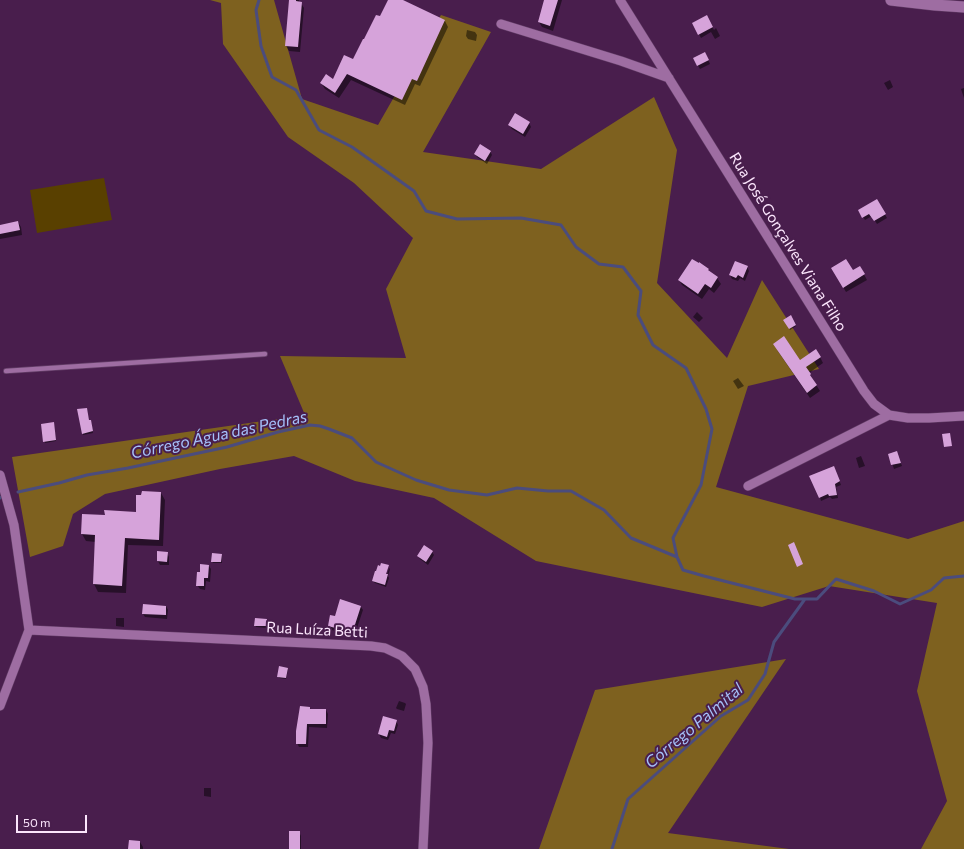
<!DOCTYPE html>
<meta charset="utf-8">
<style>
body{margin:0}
#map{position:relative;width:964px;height:849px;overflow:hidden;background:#491e4d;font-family:Commissioner,sans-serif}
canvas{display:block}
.scale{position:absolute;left:16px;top:815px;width:71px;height:18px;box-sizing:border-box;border:2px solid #fbe5fc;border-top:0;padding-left:5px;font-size:12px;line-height:14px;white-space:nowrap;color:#fbe5fc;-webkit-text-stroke:3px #491e4d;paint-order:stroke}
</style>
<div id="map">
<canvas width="964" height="849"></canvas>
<div class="scale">50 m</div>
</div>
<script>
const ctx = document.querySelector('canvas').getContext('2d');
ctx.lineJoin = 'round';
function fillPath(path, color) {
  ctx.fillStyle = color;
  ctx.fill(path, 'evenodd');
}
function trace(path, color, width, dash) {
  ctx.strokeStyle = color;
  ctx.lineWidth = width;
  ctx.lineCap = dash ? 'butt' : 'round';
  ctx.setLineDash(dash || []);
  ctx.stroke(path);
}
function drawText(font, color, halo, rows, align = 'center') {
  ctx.font = font + ' Commissioner,sans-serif';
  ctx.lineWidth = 4;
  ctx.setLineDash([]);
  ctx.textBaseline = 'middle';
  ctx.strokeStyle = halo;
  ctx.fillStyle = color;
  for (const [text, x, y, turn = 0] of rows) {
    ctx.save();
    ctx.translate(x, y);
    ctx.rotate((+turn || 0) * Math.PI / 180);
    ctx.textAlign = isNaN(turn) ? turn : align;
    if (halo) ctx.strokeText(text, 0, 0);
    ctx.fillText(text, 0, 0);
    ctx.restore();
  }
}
fillPath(new Path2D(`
 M104 178 112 220 37 233 30 190Z`), '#594000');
fillPath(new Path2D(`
 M210 0H274L302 99 378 125 441 15 491 32 423 152 541 169 654 97 677 150 657 283 727 358 762 280 819 369 748 386 716 487 908 539 964 521V849H921L947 801 917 691 937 603 829 586 762 607 536 561 434 498 355 481 294 456 220 469 105 494 73 514 63 546 30 557 12 457 305 415 280 356 406 358 386 289 413 238 354 183 288 137 223 44 221 3Z
 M786 659 668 833 789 849H539L595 690Z`), '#7e611f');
fillPath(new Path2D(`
 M290 0H299V3H301L304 8 300 52 289 51 286 46Z
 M389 0H400L445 21 448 27 420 86 415 84 405 105 351 80 339 98 325 89 321 83 333 80 354 60 365 40 380 18Z
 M545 0H562L553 31 542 27 539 22Z
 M707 17 714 30 716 28 720 36 715 39 711 32 701 38 693 23Z
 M467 30 475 32 477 35 476 41 468 39 466 36Z
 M705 53 710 64 700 69 694 59Z
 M890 80 893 87 888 90 884 83Z
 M964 88V98L961 89Z
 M529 123 531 127 525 137 512 129 509 125Z
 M490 151 492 155 487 164 477 157 475 154Z
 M877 200 887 218 877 224 872 216 865 220 859 211Z
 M18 222 21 227 22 235 0 239V226Z
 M747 267 749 271 745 281 740 278 738 281 732 279 730 275Z
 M860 267 867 280 846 292 832 268 852 271Z
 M708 270 710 273 717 278 721 284 714 293 709 289 702 299 682 285 679 280Z
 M697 312 703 318 699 322 693 317Z
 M791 317 796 326 790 330 785 320Z
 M777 350 800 362 820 357 823 363 809 373 813 380 820 391 810 398Z
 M738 378 744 386 738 389 733 381Z
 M87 409 89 421 91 422 93 433 83 435V433Z
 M42 424H54L56 441 45 443Z
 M889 454 898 456 902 466 894 469Z
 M861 456 865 466 859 468 856 458Z
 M835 470 841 485 836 487 838 498 832 499 830 497 821 501 820 497Z
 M161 493 165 500 163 546 128 545 126 593 98 592 94 584 96 542 86 541 82 534 83 515 106 516 137 513 142 496Z
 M432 552 434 555 428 565 420 559 418 556Z
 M167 553 169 557V565H160L158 561Z
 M221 555 222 556V563H213L212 561Z
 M382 564 389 567H387L384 578 386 579 389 568 390 569 388 576 389 578 386 587 375 583 373 581 379 566 381 567Z
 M209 566 211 569 210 582 206 581 205 590 200 589 197 585 201 573Z
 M166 606 168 610 167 619 145 617 143 614Z
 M361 607 363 610 354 637 342 634 341 632 331 630 329 626 336 618Z
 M116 618H124V627L116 626Z
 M266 620 267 622V628L256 627 255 625Z
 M287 669 288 670 286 679 279 678 278 676Z
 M399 701 405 703 406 704 404 711 397 709 396 708Z
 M310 708 311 710H326L328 714 327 728 309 727 308 747H299L297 743Z
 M396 721 398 725 395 734 391 733 388 740 381 738 379 734Z
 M204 788H211V797L204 796Z
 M299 832 301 836V849H290Z
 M140 842 143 847V849H129Z`), '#0007');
trace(new Path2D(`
 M259 0 256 10 261 46 272 77 296 90 319 130 352 147 414 191 426 211 457 219 521 218 561 225 576 247 599 264 623 267 641 291 638 315 653 345 686 368 706 409 712 429 701 485 673 538 677 557 683 570 704 576 795 599H817L836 579 874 591 900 604 931 590 944 578 964 576
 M18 492 59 483 87 475 128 468 227 447 278 432 310 425 320 426 329 429 352 438 376 462 416 480 449 490 487 495 517 488 548 491H571L604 510 631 538 677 557
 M0 498 1 497
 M612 849 628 799 721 716 748 700 765 674 774 642 805 599`), '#4b4c7d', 3);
fillPath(new Path2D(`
 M289 0H296V1L302 2 298 47 285 46Z
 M388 0H403L445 20 417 81 412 79 402 100 347 74 335 93 320 83 326 74 333 79 344 55 353 59 363 39H364L376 15 380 16Z
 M544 0H558L550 26 538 22Z
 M707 15 713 27 698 35 692 23Z
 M705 52 709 60 697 66 693 58Z
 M515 113 530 122 523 134 508 125Z
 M480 144 491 151 485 161 474 154Z
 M877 199 886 214 874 221 869 214 862 218 858 210Z
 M18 221 20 230 0 234V225Z
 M692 259 699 263V262L709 269 708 270 718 277 711 288 705 284 698 294 678 280Z
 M846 259 853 270 860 266 865 274 843 288 831 268Z
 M735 261 748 266 743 278 738 275 736 278 729 275Z
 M791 315 796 325 789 329 783 320Z
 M784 336 800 360 816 349 821 357 806 367 811 374 810 375 817 385 807 393 773 344Z
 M87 408 89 420H91L93 431 82 434 77 409Z
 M54 422 56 440 43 442 41 424Z
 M950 433 952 446 944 447 942 434Z
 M897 451 901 463 891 465 888 454Z
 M834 466 840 481 835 484 837 495 829 496 828 494 819 498 809 476Z
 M142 491 161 492 159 540 125 538 122 586 93 584 95 535 81 534 82 514 105 515 104 510 136 512V495H141Z
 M794 542 803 564 797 567 788 545Z
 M424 545 433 551 426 562 417 556Z
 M157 551 168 552 167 562 157 561Z
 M212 553 222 554 221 562H211Z
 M381 563 389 565 386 574H388L385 585 372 581 375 571H376L378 565 380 566Z
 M200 564 209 565 208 578H204V586H196L197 572H200Z
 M340 599 361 606 352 634 339 630V629L328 626 330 615 335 616Z
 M143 604 166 606V615L142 614Z
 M255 618 267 619 266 626H254Z
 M279 666 288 668 286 678 277 677Z
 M300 706 310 707V709H326V724H307L306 744H296V731Z
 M383 716 397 720 394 731 389 730 387 737 378 734Z
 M289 831H300V849H289Z
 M129 840 140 841V849H128Z`), '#d6a3da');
const service = new Path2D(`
 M6 371 265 354`);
const minor = new Path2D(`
 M620 0 864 391 874 404 889 415 908 418H929L964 416
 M501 24 621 61 669 78
 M0 475 14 525 29 630 0 706
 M748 486 889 415
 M29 630 371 646 385 648 402 656 415 669 423 687 426 704 428 743 423 849`);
const tertiary = new Path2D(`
 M891 0 935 5 964 7`);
trace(service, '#633e67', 6);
trace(minor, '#633e67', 10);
trace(tertiary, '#633e67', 12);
trace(service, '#9e6da2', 4.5);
trace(minor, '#9e6da2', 9);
trace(tertiary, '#9e6da2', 11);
drawText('15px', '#fbe5fc', '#491e4d', [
 ["Rua José Gonçalves Viana Filho",788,242,58],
 ["Rua Luíza Betti",317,630,3]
]);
drawText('italic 16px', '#a5c1f9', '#491e4d', [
 ["Córrego Água das Pedras",219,435,-12],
 ["Córrego Palmital",694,726,-40]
]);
</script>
